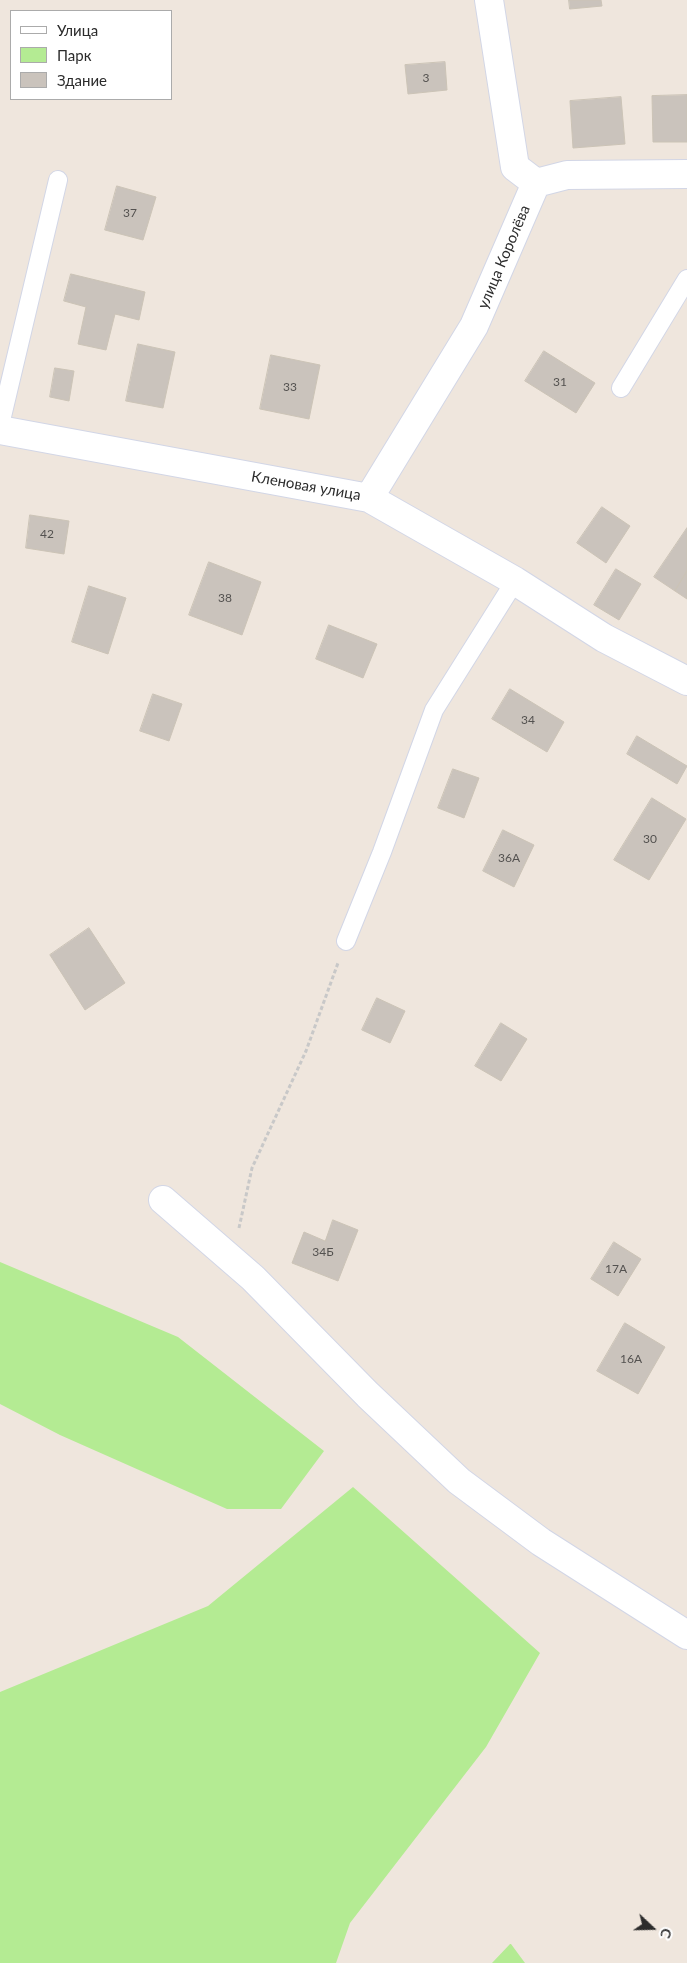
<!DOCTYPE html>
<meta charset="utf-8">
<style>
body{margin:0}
#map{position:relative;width:687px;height:1963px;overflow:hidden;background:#efe6dd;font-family:Lato,sans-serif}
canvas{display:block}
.legend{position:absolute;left:10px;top:10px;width:162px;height:90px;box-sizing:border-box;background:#fff;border:1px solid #ababab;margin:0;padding:6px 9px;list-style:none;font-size:15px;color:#2c2c2c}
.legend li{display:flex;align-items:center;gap:10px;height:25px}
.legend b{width:25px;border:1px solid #ababab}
.north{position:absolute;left:627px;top:1903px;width:50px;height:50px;-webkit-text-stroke:4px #fff;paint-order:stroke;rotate:111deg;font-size:14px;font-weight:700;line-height:20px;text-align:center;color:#2c2c2c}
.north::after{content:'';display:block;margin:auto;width:18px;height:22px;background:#2c2c2c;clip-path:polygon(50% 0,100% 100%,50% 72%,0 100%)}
</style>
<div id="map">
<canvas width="687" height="1963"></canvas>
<ul class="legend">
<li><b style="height:6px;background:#fff"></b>Улица</li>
<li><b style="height:14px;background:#b4eb93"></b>Парк</li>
<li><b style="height:14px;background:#cac3bc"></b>Здание</li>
</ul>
<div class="north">С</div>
</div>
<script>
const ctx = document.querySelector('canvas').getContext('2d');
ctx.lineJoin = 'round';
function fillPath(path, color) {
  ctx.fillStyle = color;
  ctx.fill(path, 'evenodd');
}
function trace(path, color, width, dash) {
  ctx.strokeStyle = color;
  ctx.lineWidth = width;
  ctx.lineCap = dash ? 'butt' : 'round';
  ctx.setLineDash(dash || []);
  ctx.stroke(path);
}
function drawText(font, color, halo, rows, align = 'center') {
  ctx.font = font + ' Lato,sans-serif';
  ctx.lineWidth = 5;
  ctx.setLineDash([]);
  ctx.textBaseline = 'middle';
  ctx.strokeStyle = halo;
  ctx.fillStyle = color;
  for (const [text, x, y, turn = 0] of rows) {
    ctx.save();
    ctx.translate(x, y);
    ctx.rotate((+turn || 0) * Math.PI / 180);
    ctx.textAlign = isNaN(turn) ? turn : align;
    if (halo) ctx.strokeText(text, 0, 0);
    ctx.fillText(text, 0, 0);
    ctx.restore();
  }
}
fillPath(new Path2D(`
 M0 1262 178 1337 324 1451 281 1509H227L60 1435 0 1404Z
 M353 1487 540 1653 486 1747 350 1923 336 1963H0V1692L208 1606Z
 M511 1944 525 1963H492L510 1944Z`), '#b4eb93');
const building = new Path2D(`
 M569 0H601L602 6 570 9Z
 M445 62 447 90 408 94 405 65Z
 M687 95V142H653L652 96Z
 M621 97 625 144 573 148 570 101Z
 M117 186 156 197 143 240 105 230Z
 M71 274 145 292 139 320 115 314 106 350 78 344 86 307 64 301Z
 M138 344 175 352 163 408 126 401Z
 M544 351 595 383 576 413 525 381Z
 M271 355 320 365 309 419 260 409Z
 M55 368 74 371 69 401 50 397Z
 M602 507 630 526 606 563 577 543Z
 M30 515 69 521 64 554 26 548Z
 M687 528V571L675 591 654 577Z
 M209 562 261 582 242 635 189 615Z
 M616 569 641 584 619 620 594 605Z
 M687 571V599L675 591Z
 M89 586 126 598 108 654 72 642Z
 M329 625 377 644 363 678 316 659Z
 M510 689 564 722 547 752 492 719Z
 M153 694 182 704 169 741 140 731Z
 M637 736 687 766 677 784 627 754Z
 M453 769 479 778 464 818 438 808Z
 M652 798 686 819 649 880 614 860Z
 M503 830 534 845 514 887 483 871Z
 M89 928 125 983 85 1010 50 955Z
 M377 998 405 1011 390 1043 362 1030Z
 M501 1023 527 1039 501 1081 475 1066Z
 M333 1220 358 1230 338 1281 292 1263 304 1232 325 1241Z
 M614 1242 641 1259 618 1296 591 1279Z
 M625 1323 665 1347 638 1394 597 1371Z`);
fillPath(building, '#cac3bc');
trace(building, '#cbc3b6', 1);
const service = new Path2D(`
 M621 388 687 279
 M0 425 58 180
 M346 941 382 852 434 710 515 581`);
const minor = new Path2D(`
 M536 183 567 175 687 174
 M0 430 369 498 515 581 604 638 687 681
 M369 498 474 326 536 183 515 167 489 0
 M163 1200 253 1278 368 1395 459 1481 541 1542 687 1635`);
trace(service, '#d2d6e6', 20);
trace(minor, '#d2d6e6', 30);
trace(new Path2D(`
 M239 1228 252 1168 306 1051 338 963`), '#c8c8c8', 3, [4, 2.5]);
trace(service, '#fff', 18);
trace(minor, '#fff', 28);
drawText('12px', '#545250', null, [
 ["3",426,78],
 ["37",130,213],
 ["31",560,382],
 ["33",290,387],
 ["42",47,534],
 ["38",225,598],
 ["34",528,720],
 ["30",650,839],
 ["36А",509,858],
 ["34Б",323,1252],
 ["17А",616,1269],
 ["16А",631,1359]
]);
drawText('15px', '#2c2c2c', '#fff', [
 ["улица Королёва",504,257,-67],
 ["Кленовая улица",306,486,10]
]);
</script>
